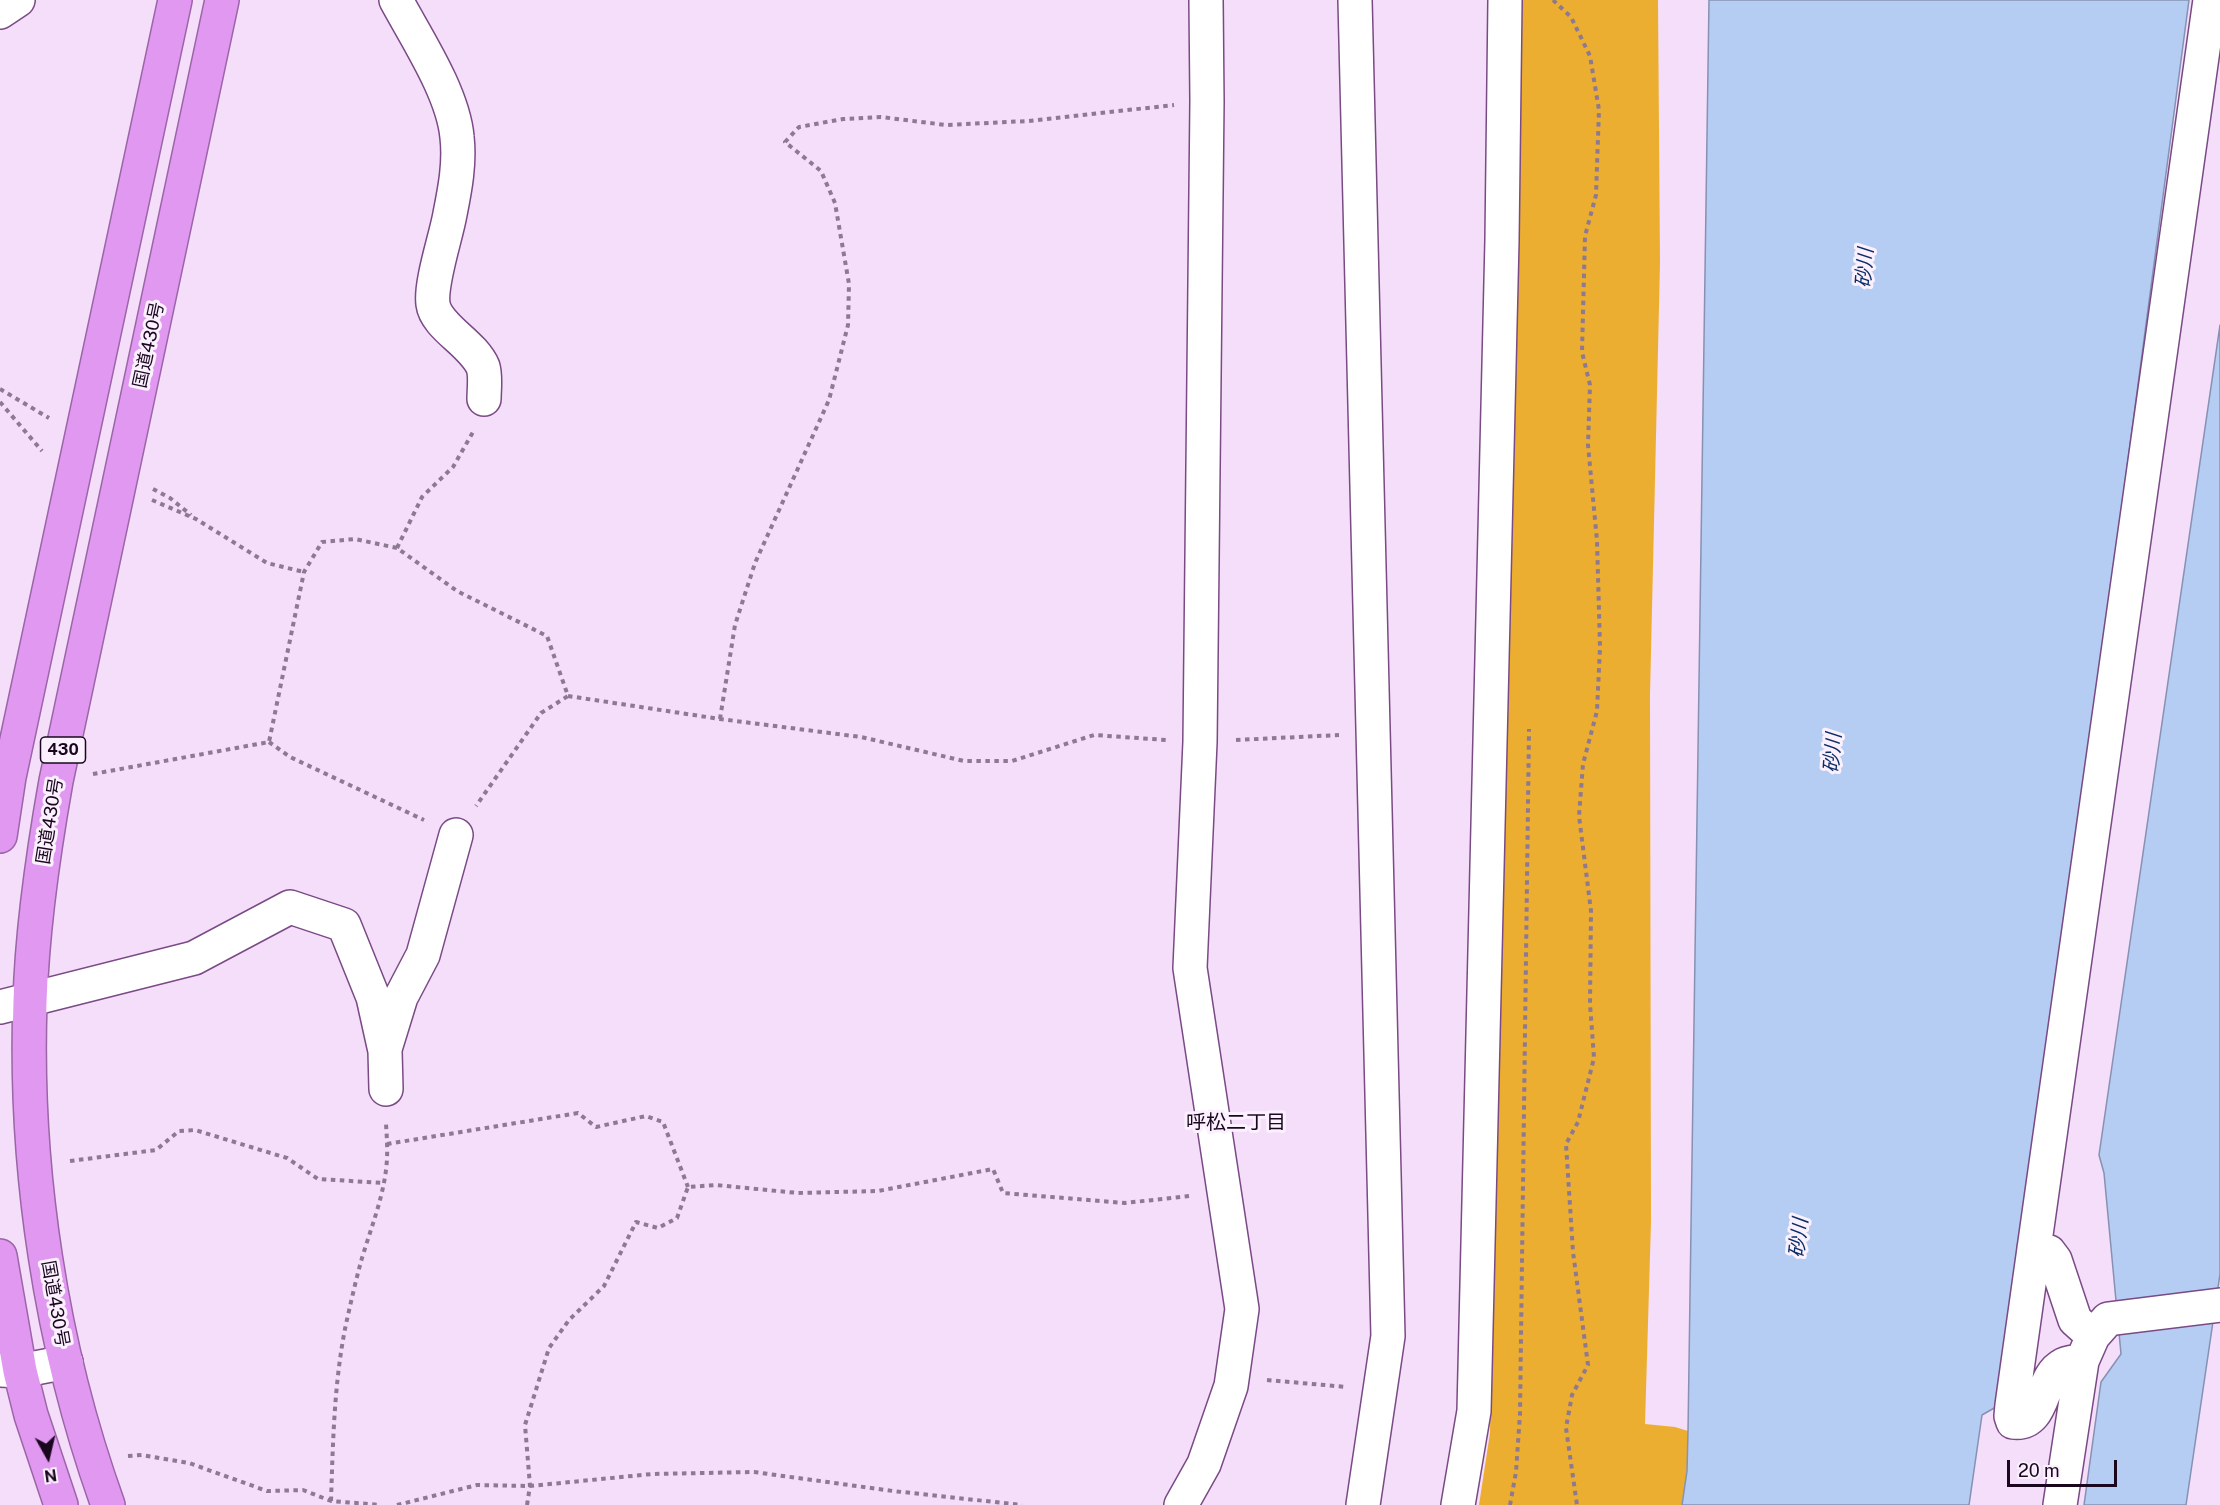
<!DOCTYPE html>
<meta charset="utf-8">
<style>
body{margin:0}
#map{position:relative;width:2220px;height:1505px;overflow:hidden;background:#f4def9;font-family:"Public Sans",sans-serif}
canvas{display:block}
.north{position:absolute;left:18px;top:1427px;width:60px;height:60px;-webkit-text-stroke:4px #fbf0fd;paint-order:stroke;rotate:172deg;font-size:16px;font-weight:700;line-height:24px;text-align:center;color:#1a071e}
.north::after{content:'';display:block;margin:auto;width:21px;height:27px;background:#1a071e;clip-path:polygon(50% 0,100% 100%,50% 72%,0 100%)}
.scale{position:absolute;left:2007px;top:1460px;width:110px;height:27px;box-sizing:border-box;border:3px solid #1a071e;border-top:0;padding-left:8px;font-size:18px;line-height:21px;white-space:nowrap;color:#1a071e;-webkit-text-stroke:4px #fbf0fd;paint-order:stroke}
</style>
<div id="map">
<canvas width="2220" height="1505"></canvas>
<div class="north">N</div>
<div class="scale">20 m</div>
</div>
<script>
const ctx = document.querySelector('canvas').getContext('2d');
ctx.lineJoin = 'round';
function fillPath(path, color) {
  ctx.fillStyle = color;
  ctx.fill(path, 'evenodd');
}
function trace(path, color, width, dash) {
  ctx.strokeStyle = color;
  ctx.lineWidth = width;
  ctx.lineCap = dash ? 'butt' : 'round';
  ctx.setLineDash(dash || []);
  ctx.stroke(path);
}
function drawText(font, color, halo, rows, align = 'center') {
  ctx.font = font + ' "Public Sans","Noto Sans JP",sans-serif';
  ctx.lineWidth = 6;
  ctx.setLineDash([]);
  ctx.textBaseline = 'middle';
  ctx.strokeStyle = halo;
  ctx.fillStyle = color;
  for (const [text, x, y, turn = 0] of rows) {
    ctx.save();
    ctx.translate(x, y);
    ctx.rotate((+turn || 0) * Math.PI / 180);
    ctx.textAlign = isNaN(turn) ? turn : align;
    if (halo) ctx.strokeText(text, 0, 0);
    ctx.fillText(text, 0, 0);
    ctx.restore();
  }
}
fillPath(new Path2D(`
 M1511 0H1658L1660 263 1650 695 1651 1222 1645 1424 1675 1427 1688 1431 1687 1471 1682 1505H1479L1490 1433Z`), '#ecae31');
const water = new Path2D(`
 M1709 0H2189L2003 1403 1982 1415 1969 1505H1682L1687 1471 1688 1431Z
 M2220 325V1274L2186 1505H2084L2101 1382 2121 1354 2104 1173 2099 1155Z`);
fillPath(water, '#b5ccf3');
trace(water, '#8691b3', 1.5);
const minor = new Path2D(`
 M396 0C417 39 453 93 457 137 460 163 455 189 450 214 446 237 430 283 433 304 436 327 473 343 483 367 486 376 484 390 484 399
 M1355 0 1388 1336 1363 1505
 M0 12 18 0
 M0 1007 194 958 290 907 344 925 373 997 385 1051 386 1089
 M385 1049 401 997 423 955 456 835
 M2034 1248 2049 1252 2055 1260 2075 1320 2093 1336
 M2082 1361C2076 1362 2067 1362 2063 1365 2039 1377 2046 1426 2013 1422L2011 1416 2012 1405 2210 0
 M0 1370 20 1371 66 1362
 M1181 1505 1204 1464 1231 1386 1242 1309 1190 968 1200 742 1207 101 1206 0
 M1458 1505 1474 1411 1502 240 1505 0
 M2060 1505 2082 1361 2093 1336 2108 1319 2220 1305`);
const highway = new Path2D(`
 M0 836 9 777 175 0
 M0 1256 20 1371 31 1415 61 1505
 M108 1505C51 1347 24 1169 30 1002 32 928 43 854 56 781L222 0`);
trace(minor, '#7a4a85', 36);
trace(highway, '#9b65a7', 36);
trace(new Path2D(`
 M1553 0 1571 17 1590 56 1599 110 1596 195 1585 236 1582 352 1590 385 1588 445 1597 541 1600 647 1597 711 1583 764 1579 816 1591 911 1590 1004 1594 1058 1578 1122 1566 1144 1573 1252 1588 1365 1572 1395 1566 1428 1577 1505
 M0 389 49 418
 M0 402 42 451
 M153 489 170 498 191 515
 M152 500 196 519 267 563 304 572
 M397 548 422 497 453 467 473 432
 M568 696 720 719 861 737 964 761H1012L1094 735 1166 740
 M720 719 735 625 755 563 829 400 848 325 849 284 835 203 821 171 785 142 799 127 843 119 881 117 946 125 1028 121 1174 105
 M1236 740 1339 735
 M269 742 290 757 424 820
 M93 774 269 742 304 572 322 542 355 539 397 548 457 591 547 636 568 696 541 713 476 806
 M387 1144 578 1113 596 1127 646 1116 663 1122 688 1187
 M70 1161 156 1150 179 1131 195 1130 287 1158 318 1179 384 1183
 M1267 1380 1347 1387
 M128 1456 142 1455 189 1463 267 1491 303 1490 331 1501 381 1505
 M331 1501C333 1442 334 1382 346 1324 351 1302 356 1279 362 1258 371 1228 382 1201 386 1170 388 1155 387 1139 386 1124
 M397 1505 477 1485 530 1486 652 1474 754 1472 893 1491 1022 1505
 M527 1505 530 1486 525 1425 549 1348 569 1320 604 1286 636 1222 658 1228 677 1218 688 1187 716 1185 798 1193 878 1191 993 1169 1003 1193 1125 1203 1189 1196
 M1510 1505 1516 1472 1520 1414 1529 729`), '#8d7992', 4, [4.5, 4.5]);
trace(minor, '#fff', 33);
trace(highway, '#e098f1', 33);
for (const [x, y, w] of [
 [63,750,45]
]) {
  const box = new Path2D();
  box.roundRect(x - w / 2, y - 13, w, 26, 4.5);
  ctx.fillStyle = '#fbf0fd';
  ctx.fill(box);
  trace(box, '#1a071e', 1.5);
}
drawText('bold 16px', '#1a071e', null, [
 ["430",63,750]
]);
drawText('18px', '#1a071e', '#fbf0fd', [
 ["国道430号",149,345,-78],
 ["国道430号",50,821,-81],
 ["国道430号",55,1304,80]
]);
drawText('italic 20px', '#0a2d66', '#fbf0fd', [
 ["砂川",1865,268,-86],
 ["砂川",1833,753,-86],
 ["砂川",1799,1238,-84]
]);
drawText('20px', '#1a071e', '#fbf0fd', [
 ["呼松二丁目",1236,1123]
]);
</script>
